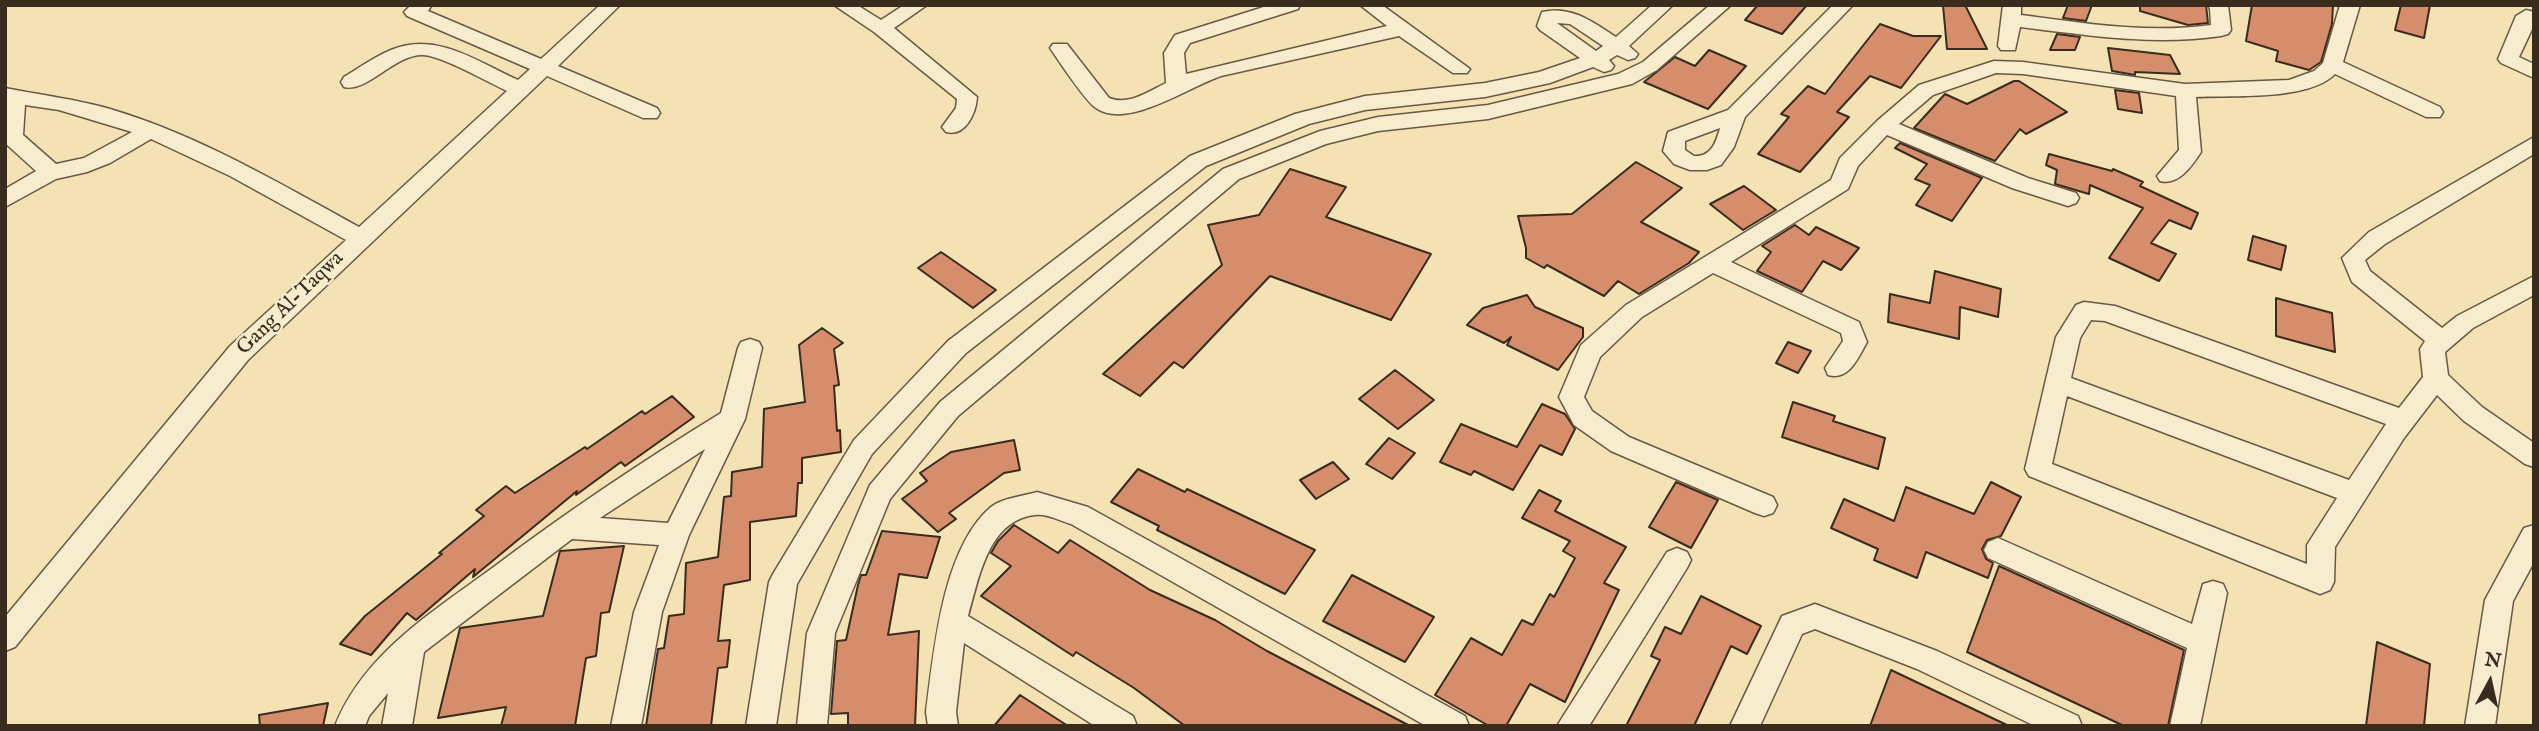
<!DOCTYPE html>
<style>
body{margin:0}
#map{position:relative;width:2539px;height:731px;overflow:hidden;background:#f4e1b4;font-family:"IM FELL English",serif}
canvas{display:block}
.frame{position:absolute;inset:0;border:7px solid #392c1e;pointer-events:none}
.north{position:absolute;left:2455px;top:647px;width:70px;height:70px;-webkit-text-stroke:5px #f8ecce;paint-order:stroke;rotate:8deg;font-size:19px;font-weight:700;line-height:28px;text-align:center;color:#392c1e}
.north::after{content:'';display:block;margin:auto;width:24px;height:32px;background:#392c1e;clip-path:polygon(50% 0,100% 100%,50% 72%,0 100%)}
</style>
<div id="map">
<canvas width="2539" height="731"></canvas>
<div class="frame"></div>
<div class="north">N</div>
</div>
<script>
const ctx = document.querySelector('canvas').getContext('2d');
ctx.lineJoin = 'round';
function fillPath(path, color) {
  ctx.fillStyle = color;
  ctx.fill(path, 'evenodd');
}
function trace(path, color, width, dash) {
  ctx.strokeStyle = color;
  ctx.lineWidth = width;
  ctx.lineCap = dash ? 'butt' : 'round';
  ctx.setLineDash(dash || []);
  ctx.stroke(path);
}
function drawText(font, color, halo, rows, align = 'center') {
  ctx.font = font + ' "IM FELL English",serif';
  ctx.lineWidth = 5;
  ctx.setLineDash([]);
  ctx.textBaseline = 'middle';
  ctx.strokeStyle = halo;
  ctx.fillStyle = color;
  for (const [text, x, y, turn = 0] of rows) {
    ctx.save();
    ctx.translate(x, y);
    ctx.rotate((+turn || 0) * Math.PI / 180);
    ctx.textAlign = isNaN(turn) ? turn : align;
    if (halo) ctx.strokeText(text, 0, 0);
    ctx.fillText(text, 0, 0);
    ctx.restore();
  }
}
const building = new Path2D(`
 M1758 5H1807L1782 34 1745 20Z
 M1943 5H1965L1987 49H1947Z
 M2068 5H2092L2086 21 2063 18Z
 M2140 5H2206L2208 23 2188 25 2140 11Z
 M2252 5H2333L2332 24 2321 62 2309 70 2276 61 2278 51 2246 41Z
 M2401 5H2430L2424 38 2395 30Z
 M1880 24 1913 36H1941L1901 88 1870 76 1837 112 1849 117 1800 172 1758 154 1789 117 1781 114 1808 86 1825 94Z
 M2057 34 2080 37 2075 50H2050Z
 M2108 48 2170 55 2180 74 2135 72V75L2112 71Z
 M1709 50 1746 66 1708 109 1644 82 1675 57 1695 66Z
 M2014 81H2019L2067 112 2026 134 2020 129 1995 161 1914 128 1945 94 1967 104Z
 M2115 90 2139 93 2142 113 2118 109Z
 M1900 143 1982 178 1952 221 1916 205 1930 185 1915 179 1927 164 1895 148Z
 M2049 154 2112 171 2113 169 2143 182 2140 186 2198 213 2191 229 2169 220 2151 243 2176 254 2159 281 2109 258 2143 208 2090 185 2089 194 2055 184 2057 170 2046 165Z
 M1636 162 1682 188 1641 222 1699 252 1689 263 1639 294 1618 281 1604 296 1547 265 1544 268 1526 258V248L1518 216 1572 214Z
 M1290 169 1346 187 1326 217 1431 254 1391 320 1270 276 1183 368 1174 362 1140 396 1103 374 1222 265 1208 225 1259 215Z
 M1744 186 1776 210 1743 230 1710 204Z
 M1795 225 1809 235 1816 227 1859 248 1841 270 1823 261 1802 292 1757 271 1771 252 1762 246Z
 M2253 236 2286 246 2281 270 2248 260Z
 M941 252 996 290 973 308 918 268Z
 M1935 271 2001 289 1998 317 1960 307 1959 339 1888 322 1890 294 1930 303Z
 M1527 295 1535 307 1583 328V337L1558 370 1507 345 1511 337 1504 343 1467 325 1483 308Z
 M2276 298 2332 313 2335 352 2276 336Z
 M822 328 843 343 834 349 839 385 834 386 837 431 840 430 841 452 802 458V483H798L796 516 750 522V580L724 585 718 641 730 640 727 667 718 668 711 726H646L658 649 664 648 669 616 684 614 686 563 718 557 724 497 731 496 732 472 762 467 764 409 805 402 799 345Z
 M1788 342 1811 351 1798 373 1776 363Z
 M1395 370 1434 400 1398 429 1359 399Z
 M672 396 694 417 625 466 621 462 576 495 577 491 473 577 475 569 416 620 407 613 371 655 340 644 365 616 442 554 439 553 484 516 476 510 506 486 515 493 585 447 587 449 642 411 645 414Z
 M1793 402 1835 416 1833 421 1885 438 1878 469 1782 437Z
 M1542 404 1565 414 1575 429 1562 455 1540 445 1513 490 1474 471 1471 475 1440 462 1461 424 1517 447Z
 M1389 438 1415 453 1392 479 1366 464Z
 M1014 440 1020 470 1004 473 949 513 956 519 938 532 902 499 927 481 920 473 951 452Z
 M1333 462 1349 479 1316 499 1300 480Z
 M1138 469 1185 492 1187 489 1315 550 1285 594 1157 530 1159 526 1111 502Z
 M1676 482 1718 500 1691 548 1649 527Z
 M1991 482 2021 497 2001 536 1987 540 1982 549 1986 559 1993 563 1988 578 1926 552 1917 578 1874 560 1878 549 1831 528 1844 499 1894 521 1906 487 1974 514Z
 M1539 490 1561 501 1555 511 1626 547 1604 583 1619 590 1565 702 1530 684 1506 726H1489L1435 695 1471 638 1502 655 1522 620 1533 625 1550 594 1554 597 1575 558 1563 551 1570 541 1522 518Z
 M1014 525 1058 553 1070 540 1150 590 1215 620 1267 651 1410 726H1185L1134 688 1076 652 1073 656 981 596 1011 566 991 553 998 541Z
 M882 531 940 537 927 578 899 574 888 635 919 631 915 726H848V713L831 714 837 641 846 640 858 585 861 575H866Z
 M624 546 609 612 601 613 596 656 586 658 575 726H501L506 707 438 718 460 628 543 616 560 551Z
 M1999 566 2184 650 2168 726H2124L1967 652Z
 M1352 575 1434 617 1405 662 1323 621Z
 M1701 596 1761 626 1747 654 1731 646 1694 726H1626L1660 660 1651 656 1665 627 1681 634Z
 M2377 642 2430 664 2424 726H2366Z
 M1891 670 2009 726H1870Z
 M1020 695 1068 726H994Z
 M328 703 323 726H260L259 715Z`);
fillPath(building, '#d58d6b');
trace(building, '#392c1e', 2);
const street = new Path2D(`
 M411 5H432L428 11 541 59 600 5H620L558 66 657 108 660 113 657 118H643L547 76 248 360 15 647 5 651V617L230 346 346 240 230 176 151 139 110 163 87 172 56 179 5 207V189L36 171 5 143V88C40 95 75 99 110 109 198 135 279 183 359 227L507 91C490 83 438 54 422 55 394 55 367 93 344 87L341 82 344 77C359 68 374 57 391 50 436 31 478 62 518 80L530 69 407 16 404 12ZM25 105 59 110 132 132 84 158 56 164 23 135Z
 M834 5H857L881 20 904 5H927L894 28 977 97C976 114 965 137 946 132L942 127 956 108 957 99 874 32Z
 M1270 5H1300L1298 9 1190 43 1184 53 1186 74 1387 26 1360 5H1382L1470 69 1467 73H1453L1399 36 1221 76C1188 87 1127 130 1096 108 1085 101 1059 61 1050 48L1053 44H1067L1109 98C1129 106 1149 91 1166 83L1164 53 1175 35Z
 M1652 5H1673L1629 46 1638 54 1635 58 1628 60 1617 55 1609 60 1614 66 1611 70 1604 72 1593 67 1550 83 1485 97 1365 110 1309 124 1206 166 966 353 872 454 797 584 776 726H746L769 582 773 574 854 440 948 341 1190 156 1295 114 1365 96 1485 83 1539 72 1580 58 1540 30 1537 26 1542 12C1571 5 1593 22 1616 37ZM1557 23 1570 24 1603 46 1596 51Z
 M1710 5H1731L1657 70 1632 84 1488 119 1378 131 1326 144 1239 179 958 416 890 499 835 633 827 726H797L807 633 870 485 940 402 1223 169 1320 131 1378 117 1488 105 1618 74 1643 62Z
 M1833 5H1853L1745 117 1734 147 1721 165 1707 170H1690L1674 164 1663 151 1668 132 1728 110ZM1720 128C1716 143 1711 157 1694 156L1685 150V141Z
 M2003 5H2021V15C2084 23 2147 34 2211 25L2210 9 2208 5H2228L2231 30 2228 34 2221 36C2153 46 2087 35 2020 27L2015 50H2001L1998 46Z
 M2340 5H2360L2343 62 2440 107 2443 112 2440 117H2426L2335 74C2308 101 2233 95 2196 97L2201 152C2192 166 2178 186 2160 181L2157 176 2179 150 2176 96 2023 74 1996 73 1933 95 1899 124 2028 178 2076 193 2079 198 2076 203 2068 206 2012 188 1887 135 1858 166 1848 189 1731 262 1859 322 1867 342C1858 358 1849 381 1828 375L1825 368 1843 341 1841 333 1713 273 1642 317 1600 357 1584 397 1592 411 1629 437 1773 497 1777 505 1773 513 1764 516 1755 513 1611 451 1574 425 1559 397 1581 345 1626 305 1831 180 1840 158 1877 121 1919 85 1994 61 2023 62 2185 84 2289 80 2314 71 2323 63Z
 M2526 10 2534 12V25L2519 57 2534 64V78L2501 63 2498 59 2516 16Z
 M2534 137V154L2385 244 2365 260 2370 271 2442 328 2457 316 2534 276V295L2473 328 2445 352 2448 375 2482 407 2534 443V467L2525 464 2464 421 2437 395 2404 438 2335 547 2334 582 2330 590 2320 594 2029 476 2025 469 2056 337 2076 305 2084 302 2115 306 2399 408 2423 377 2420 349 2425 341 2352 282 2342 258 2369 232ZM2091 320 2105 321 2386 424 2349 480 2071 378 2080 338ZM2067 396 2337 498 2307 545V564L2052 464Z
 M750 339 759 342 762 348 745 419 689 535 662 612 641 726H611L634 612 659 545 572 539 424 652 412 726H382L388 693 369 716 365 726H335C363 655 432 612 491 569 565 513 641 462 721 413L738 348 741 342ZM705 449 668 523 600 518Z
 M1037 492 1088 507 1465 716 1469 726H1426L1071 524C1061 521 1046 513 1035 515 988 520 979 578 968 616L1133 716 1137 726H1095L964 643 956 712 958 726H928L926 712C934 651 942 549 991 507 1002 498 1024 496 1037 492Z
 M2534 525V562L2513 601 2495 726H2465L2485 600 2524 528Z
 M1998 538 2192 624 2203 584 2213 581 2223 584 2227 593 2200 726H2170L2187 648 1988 558 1984 550 1988 542Z
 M1677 548 1687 552 1691 560 1687 568 1589 726H1557L1667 552Z
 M1815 604 1937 651 2078 716 2082 726H2035L1917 669 1815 629 1802 634 1760 726H1730L1782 616Z`);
trace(street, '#685944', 3);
fillPath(street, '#f8ecce');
drawText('21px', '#392c1e', '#f8ecce', [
 ["Gang Al-Taqwa",291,304,-44]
]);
</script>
